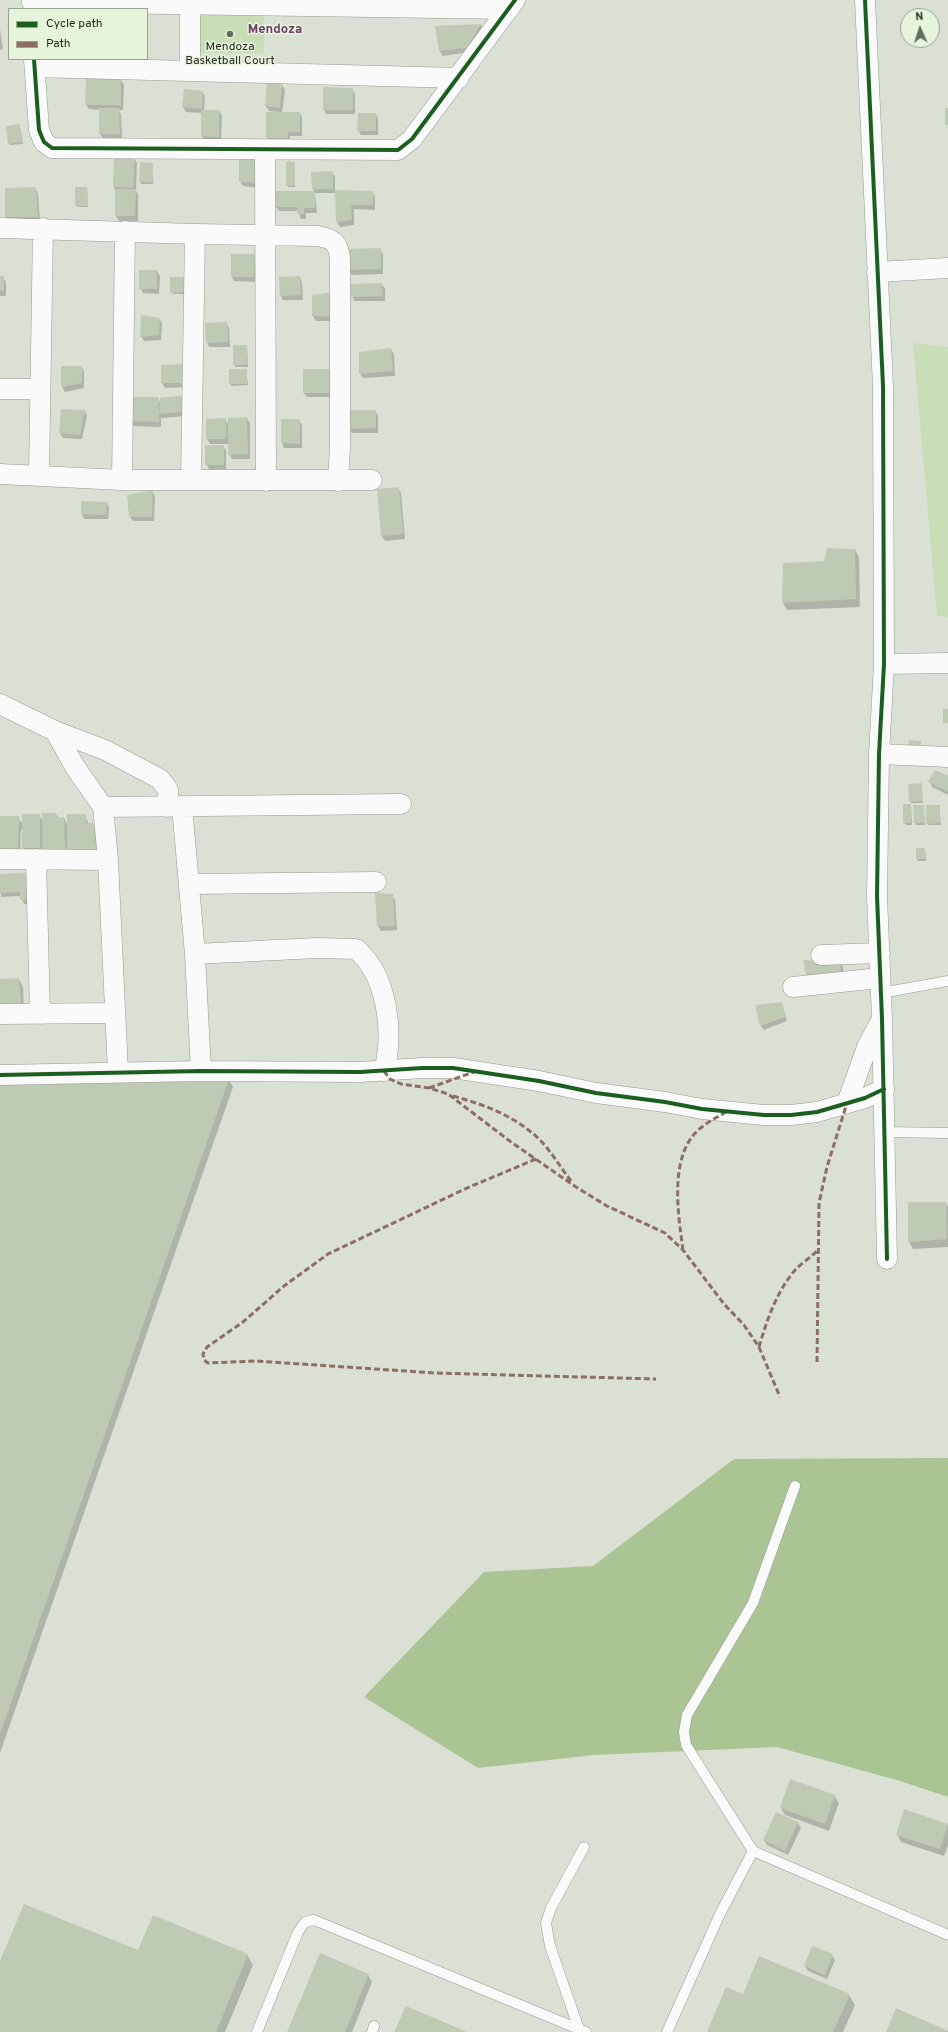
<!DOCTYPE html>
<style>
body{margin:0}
#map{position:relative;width:948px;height:2032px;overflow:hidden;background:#dae1d4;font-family:Overpass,sans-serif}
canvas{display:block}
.legend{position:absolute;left:8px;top:8px;width:140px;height:52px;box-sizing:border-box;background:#e6f4db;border:1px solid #99a391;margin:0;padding:5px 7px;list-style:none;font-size:12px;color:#252a21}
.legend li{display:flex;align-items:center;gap:8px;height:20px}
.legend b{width:20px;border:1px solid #99a391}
.north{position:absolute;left:900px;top:8px;width:40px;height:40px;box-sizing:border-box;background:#e6f4db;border:1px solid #99a391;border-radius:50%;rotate:357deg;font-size:11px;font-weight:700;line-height:16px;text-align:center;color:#252a21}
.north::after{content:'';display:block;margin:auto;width:14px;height:18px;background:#646a60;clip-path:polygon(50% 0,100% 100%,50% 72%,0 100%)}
</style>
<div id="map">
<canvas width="948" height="2032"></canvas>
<ul class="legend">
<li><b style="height:5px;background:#1b5e20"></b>Cycle path</li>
<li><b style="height:5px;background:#8d6e63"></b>Path</li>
</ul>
<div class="north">N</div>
</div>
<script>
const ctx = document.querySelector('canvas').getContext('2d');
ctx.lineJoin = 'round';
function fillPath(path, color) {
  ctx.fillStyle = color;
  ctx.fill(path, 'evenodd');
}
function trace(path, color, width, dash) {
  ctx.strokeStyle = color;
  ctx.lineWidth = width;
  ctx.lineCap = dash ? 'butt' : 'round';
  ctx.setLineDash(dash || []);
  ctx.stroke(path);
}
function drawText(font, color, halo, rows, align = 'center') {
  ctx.font = font + ' Overpass,sans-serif';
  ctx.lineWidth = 3;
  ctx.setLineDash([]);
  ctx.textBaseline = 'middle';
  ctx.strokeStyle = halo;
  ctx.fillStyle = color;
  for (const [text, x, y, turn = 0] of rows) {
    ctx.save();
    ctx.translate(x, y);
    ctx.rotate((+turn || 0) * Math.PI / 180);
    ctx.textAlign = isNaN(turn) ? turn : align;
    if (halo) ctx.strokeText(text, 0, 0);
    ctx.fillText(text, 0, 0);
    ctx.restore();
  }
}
fillPath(new Path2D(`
 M196 15H264V53H196Z
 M913 343 948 347V617L937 616Z`), '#c9deb7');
fillPath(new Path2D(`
 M948 1458V1797L900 1781 777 1747 594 1755 478 1768 364 1697 484 1572 593 1566 734 1459Z`), '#abc493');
fillPath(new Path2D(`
 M481 25 483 29 469 52 443 56 440 51 437 26Z
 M0 29 3 49 0 50Z
 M121 80 124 85 123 110H119L121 114 122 138H103L100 134V110L89 109 86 105Z
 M282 85 285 90 282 113H300L302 118V136H290V142H269L267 137 281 112 269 111 266 106Z
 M352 89 355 94V114H326L324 109Z
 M202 92 205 96 204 111H219L222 116 221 141H204L202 136V113L186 112 183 107Z
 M376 114 378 119V135H361L358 130Z
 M20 126 23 144 10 145 9 143Z
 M134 158 137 163 136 191 138 195V221H119L116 216V191L114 187Z
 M240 160 259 188 243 186 240 181Z
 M294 163 295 187H288L287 185Z
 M152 164 153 184H141L140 182Z
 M332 172 335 177V191L373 192 375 197V210L354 209V225L340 227 337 222 336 193H315L317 213H306V219H301L298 211H279L276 207 314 192 313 189Z
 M35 188 38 193 40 221 8 222 6 217V189Z
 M87 188 88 207H78L76 205Z
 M380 249 383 254V274L352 275 349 270Z
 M254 255 257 260V282L234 281 232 277Z
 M157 271 160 276 159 294 143 293 140 288Z
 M0 277H3L6 282V296H0Z
 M300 277 302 282 303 300H283L281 295Z
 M171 278 187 294H173Z
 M382 284 385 289V301H354L352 296Z
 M313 295 338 321H316L313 316Z
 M160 319 162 324 161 340 144 341 141 336Z
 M226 323 229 328 230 347H209L207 342Z
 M234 346H247L248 367H235Z
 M391 349 394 354 395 376 363 378 360 374Z
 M162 366 189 387 165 388 162 383Z
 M62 367H82L84 372V388L65 392 62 387Z
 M246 370 248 385 232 386 230 384Z
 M329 370 332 397H307L304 393Z
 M183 396 187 416 161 418V427L133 426 131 421 157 398 161 404Z
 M84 411 87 415 82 439 63 438 60 433Z
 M375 411 378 416V433H352L349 428Z
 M247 418 250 423V459H232L229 454V444H210L207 439V420L225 419 229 426Z
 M282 420H299L302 425V448H284L282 443Z
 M223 446 226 450V469H209L206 464Z
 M398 488 401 493 405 539 385 541 382 536Z
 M152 491 155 496 154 521H133L130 517Z
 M107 503 109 508 108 519H84L82 514Z
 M855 550 859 557 860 607 787 610 783 603 784 564 825 562Z
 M948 777V795L932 787 930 782Z
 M921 784 923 803H911L910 801Z
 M911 805 912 825H906L904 823Z
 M914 806H923L924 808 925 825H916L915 823Z
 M939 806 941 825H929L927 823Z
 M56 814 58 818H64L68 826 85 815 102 858 47 854 42 846 43 852H26L23 847V830H21L20 857 0 817H18L23 825 39 815 44 823Z
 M925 849 926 861H918L917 859Z
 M0 875 35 878 33 904H24L21 896 1 897Z
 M376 894 392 895 395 900 397 930 381 931 378 926Z
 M840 962 843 967 844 985 811 984Z
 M19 979 23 987 24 1011 0 980Z
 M782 1003 787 1021 764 1030 761 1026Z
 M229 1080 233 1087 0 1753V1085Z
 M909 1203H946L948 1207V1247L913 1249 909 1242Z
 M834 1796 839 1803 829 1831 785 1815 781 1808Z
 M905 1810 948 1825V1845L944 1856 901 1842 897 1834Z
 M776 1814 798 1823 801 1828 788 1855 767 1845 764 1840Z
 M139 1952 247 1955 253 1965 225 2032H0V1963Z
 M832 1955 835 1960 827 1979 808 1971 805 1966Z
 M368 1975 372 1982 352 2032H288Z
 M849 1995 855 2005 843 2032H708Z`), '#0003');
fillPath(new Path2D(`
 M481 24 467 48 439 51 435 26Z
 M86 78 121 79V105H85Z
 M267 83 282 84 280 108 265 106Z
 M323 87 353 88V110H323Z
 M184 89 203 91 202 109 182 107Z
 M99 108H119L120 134H99Z
 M945 108H948V125H945Z
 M201 110H219V137L201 136Z
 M266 112H300V132H288V138H266Z
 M358 113H376V131H357Z
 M20 124 22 142 8 144 6 126Z
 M114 156 135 157 133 188 113 187Z
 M239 159H261L257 183 239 182Z
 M286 161 295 162V186H286Z
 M140 162 153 163 152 182H139Z
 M333 171V189H312L311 172Z
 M36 187 38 217H5V188Z
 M75 187H87L88 206H75Z
 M115 189H136L135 216H115Z
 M335 190 373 191V205H351L352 220 336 222Z
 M275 191H315V208H304V214H297V207H275Z
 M381 248V269L348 270V249Z
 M231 254H255L254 277H231Z
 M139 270H157V289H139Z
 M0 276H4V291H0Z
 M300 276 301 295 280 296 279 277Z
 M170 277H186L187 292 170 293Z
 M382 283 383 296 351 297 350 284Z
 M335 292 336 317 312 316V295Z
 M141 315 160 318 159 335 140 337Z
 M227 322 228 342 206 343 205 323Z
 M233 345H247V365H233Z
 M391 348 393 371 359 374V352Z
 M186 364 187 383H161V365Z
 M61 366H82V383L61 387Z
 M229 369H247V384H229Z
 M303 369H330V393H303Z
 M184 395V412L159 414V422L130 421 129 397H158L159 414 160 398Z
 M61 409 85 410 80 435 59 433Z
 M348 410H376V428L348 429Z
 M247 417 248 454 228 455V418Z
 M226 418V439H206V419Z
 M281 419H300V444L281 443Z
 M205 445H224V465H205Z
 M399 487 403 534 381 536 377 489Z
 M153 490 152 517H129L127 495Z
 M81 501 107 502 106 515 81 514Z
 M827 548 855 549 856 599 782 603 783 563 824 561Z
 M943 709H948V723H943Z
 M909 740 921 741 920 750 908 749Z
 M935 770 948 776V792L928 782Z
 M922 783 923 801 909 802 908 784Z
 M903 804H911V823H903Z
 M913 805H924V823H914Z
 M926 805H940V823L926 824Z
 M42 813H56V817H64L65 849H43Z
 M22 814H40V848H22Z
 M67 814H86V823H99L100 854H67Z
 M0 816H19L18 853H0Z
 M916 848H925V859H916Z
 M33 872 31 900H20V892L0 893V874Z
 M375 893 393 894 395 926H377Z
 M803 960 840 961 841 980H807Z
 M19 978 21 1004 0 1005V979Z
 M782 1002 785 1017 760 1026 755 1005Z
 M229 1079 0 1734V1084Z
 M908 1202H946L947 1239 908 1242Z
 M790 1779 835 1795 825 1824 780 1808Z
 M904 1809 948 1824 940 1849 896 1835Z
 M776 1812 798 1822 785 1851 763 1840Z
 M24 1904 138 1950 153 1915 248 1954 216 2032H0V1961Z
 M812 1946 833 1954 825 1975 804 1966Z
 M320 1953 369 1974 345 2032H287Z
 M759 1956 850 1994 833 2032H707L726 1987 743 1994Z
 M406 2006 467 2032H394Z
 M896 2008 948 2031V2032H886Z`), '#bfcab5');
const service = new Path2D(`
 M881 993 948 981
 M885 1132 948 1133
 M753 1851 948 1935
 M579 2029 550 1946 546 1923 551 1908 584 1847
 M257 2032 298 1932 305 1922 314 1920 586 2032
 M372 2032 374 2026
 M667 2032 720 1914 753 1851 686 1745 684 1732 687 1715 753 1603 795 1486`);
const minor = new Path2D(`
 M865 0 883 386 884 664 879 754 877 896 882 1019 887 1259
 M32 2 509 9
 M190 5V71
 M34 59 39 130 44 142 52 148 398 150 412 139 515 0
 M35 67 459 78
 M265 150 266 481
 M0 228 195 234 318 236C333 239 338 242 340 258V447L338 481
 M877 272 948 268
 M0 389H40
 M0 474 122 480H372
 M39 475 43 228
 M122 480 125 231
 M191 480 195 234
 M884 664 948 663
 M0 704 55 731 105 750 160 779 168 790V807
 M55 731 75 767 103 807 108 860 118 1072
 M879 754 948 757
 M182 806 195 954 201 1071
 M103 807 401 804
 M0 859 108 860
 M36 859 40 1014
 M189 884 376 882
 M195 954 317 948 356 949C388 976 394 1033 384 1071
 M821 955 880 953
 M793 987 880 978
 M0 1014 114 1013
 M0 1075 201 1071 360 1072 422 1068H453L539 1081 596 1093 665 1102 702 1109 764 1115H791L817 1112 865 1098 884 1089
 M847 1103 867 1047 882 1019`);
trace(service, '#959a90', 11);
trace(minor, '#959a90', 21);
trace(service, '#f9faf9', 10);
trace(minor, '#f9faf9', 20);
trace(new Path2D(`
 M384 1071 390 1079 401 1084 429 1088 448 1094 511 1142 576 1187 607 1206 665 1233 683 1250 724 1304 744 1325 759 1347 780 1397
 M429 1088 474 1072
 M453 1096C486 1105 517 1117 541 1141 552 1153 561 1168 571 1181
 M536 1159 467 1188 328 1254 284 1286 243 1322 207 1347 203 1354 204 1360 208 1363 256 1361 435 1373 656 1379
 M683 1250C678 1213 668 1152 702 1127 709 1121 718 1117 726 1112
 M759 1347C767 1320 776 1292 796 1269 802 1263 811 1257 817 1251
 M817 1362 819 1203 827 1167 847 1103`), '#8d6e63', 3, [6, 3]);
trace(new Path2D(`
 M865 0 883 386 884 664 879 754 877 896 882 1019 887 1259
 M34 59 39 130 44 142 52 148 398 150 412 139 515 0
 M0 1075 201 1071 360 1072 422 1068H453L539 1081 596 1093 665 1102 702 1109 764 1115H791L817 1112 865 1098 884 1089`), '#1b5e20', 4);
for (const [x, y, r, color] of [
 [230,34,4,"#646a60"]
]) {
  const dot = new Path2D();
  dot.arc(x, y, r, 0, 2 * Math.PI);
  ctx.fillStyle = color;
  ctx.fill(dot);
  trace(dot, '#e6f4db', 1.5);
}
drawText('12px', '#252a21', '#e6f4db', [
 ["Mendoza",230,48],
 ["Basketball Court",230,62]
]);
drawText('bold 13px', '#6f3968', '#e6f4db', [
 ["Mendoza",275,30]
]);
</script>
